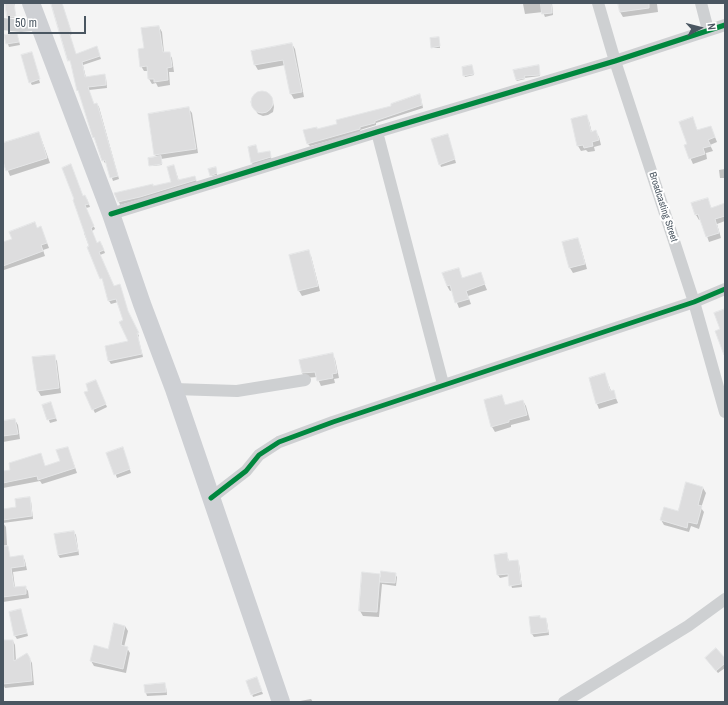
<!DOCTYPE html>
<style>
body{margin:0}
#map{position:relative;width:728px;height:705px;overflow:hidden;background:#f4f4f4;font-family:"Archivo Narrow",sans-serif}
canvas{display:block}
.frame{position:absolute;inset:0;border:4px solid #4a5661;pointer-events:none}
.north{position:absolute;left:680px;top:8px;width:40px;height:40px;-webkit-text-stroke:3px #fff;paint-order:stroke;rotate:83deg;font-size:11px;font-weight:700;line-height:16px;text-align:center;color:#4a5661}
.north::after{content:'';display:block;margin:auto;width:14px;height:18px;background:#4a5661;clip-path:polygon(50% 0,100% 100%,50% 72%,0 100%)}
.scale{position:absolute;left:8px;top:16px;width:78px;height:18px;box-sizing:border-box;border:2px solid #4a5661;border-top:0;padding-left:5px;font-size:12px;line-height:14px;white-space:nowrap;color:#4a5661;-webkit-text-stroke:3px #fff;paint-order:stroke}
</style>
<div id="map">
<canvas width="728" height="705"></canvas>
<div class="frame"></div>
<div class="north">N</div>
<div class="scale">50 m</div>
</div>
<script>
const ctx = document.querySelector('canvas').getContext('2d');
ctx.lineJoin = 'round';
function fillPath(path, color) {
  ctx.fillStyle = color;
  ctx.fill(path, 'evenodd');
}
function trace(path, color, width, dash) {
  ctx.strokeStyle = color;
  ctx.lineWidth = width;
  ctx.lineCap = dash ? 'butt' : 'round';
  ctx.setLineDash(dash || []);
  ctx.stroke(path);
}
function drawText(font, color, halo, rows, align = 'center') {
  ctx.font = font + ' "Archivo Narrow",sans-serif';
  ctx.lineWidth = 4;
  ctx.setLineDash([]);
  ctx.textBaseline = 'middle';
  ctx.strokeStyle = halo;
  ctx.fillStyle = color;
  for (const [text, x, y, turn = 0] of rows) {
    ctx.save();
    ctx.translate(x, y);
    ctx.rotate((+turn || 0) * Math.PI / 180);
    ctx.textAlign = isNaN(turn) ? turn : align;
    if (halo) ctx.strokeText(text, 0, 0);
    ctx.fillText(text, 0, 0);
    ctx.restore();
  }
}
fillPath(new Path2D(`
 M6 3H15V6H14L16 18H9Z
 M52 3H62L72 34 70 35 76 55 98 50 101 59 83 65 86 78 104 75 106 78 107 88 89 90 94 105 97 104 99 107 119 179 113 181 107 163H105L103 160 78 90 72 63H71L69 60Z
 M533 3H552L553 15 545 17 543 12 525 14 523 4Z
 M619 3H665L657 4 658 12 623 17 620 12Z
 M159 27 162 32 164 53H169L172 58 174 72H169L170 85 158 87 156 83 152 84 149 79 148 71H144L141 66 145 49Z
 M17 34 20 45 9 47 5 36Z
 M439 39 440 48H433L432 47Z
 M292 44 295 49 304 97 294 99 291 94 285 65 258 70 255 65 252 52Z
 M32 55 40 83 32 85 30 82Z
 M472 66 474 75 465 77 464 75Z
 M539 68 540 76 524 78 525 79 517 81 516 80Z
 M263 91 268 93 272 98 274 107 273 112 268 115 263 116 258 114 255 110 252 101 254 96 258 92Z
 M421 98 423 108 376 123V125L360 130 361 132 310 146 308 144 318 130Z
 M189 109 192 113 198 153 161 159 162 165 151 166 150 165 157 157 155 155Z
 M586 116 589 121 592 133 596 132 599 137 601 145 594 147 595 151 588 152 586 150 581 151 578 146 572 119Z
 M692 118 698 131 711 127 717 142 710 145 713 151 706 153 707 159 693 164 685 146 688 144Z
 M39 133 41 138 50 163 10 176 3 158V144Z
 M449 138 456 163 441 167 440 164Z
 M255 146 258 154 269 152 272 160 254 166 252 163Z
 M174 166 179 181 195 177 197 183 120 205 119 202 154 187 172 183Z
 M216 168 217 175 211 176V175Z
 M725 169V178H720L719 170Z
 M83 197 87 199 90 207 86 208 95 229 92 231 97 244 102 245 105 253 100 255 113 287 120 285 121 288 129 315 139 336 138 337 143 357 111 364 109 361 106 347 130 341 118 302 111 304 109 301 104 281 101 278 84 233 86 232Z
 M707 199 712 209 725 206V221L717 224 721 238 709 242 701 219 699 220 696 215 692 204Z
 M35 224 38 229 41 227 49 248 43 250 45 256 4 270 3 243 13 240Z
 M577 239 580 244 587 269 573 273 570 268 563 243Z
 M308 251 311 256 320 291 302 296 299 291 291 256Z
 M458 269 463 279 480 273 487 290 468 296 471 304 459 308 452 290 450 291 447 286 444 274Z
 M332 354 335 359 339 378 334 379 335 383 321 386 317 377 305 378 302 373Z
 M54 356 57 361 61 393 41 396 38 391Z
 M605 375 611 391H613L618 403 599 409 597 404Z
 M97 384 107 407 95 413 85 393 89 392Z
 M501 396 506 406 523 401 526 406 530 420 511 425V427L495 432 492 427 485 400Z
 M43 405 52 406 57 421 50 423Z
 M15 420 18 425 20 439 3 442V422Z
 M68 448 77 473 42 484 40 481 3 488V472L11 470 40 454 45 467 61 462Z
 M124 451 131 473 117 478 108 454Z
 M703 488 706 493 701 508 704 512 699 529 691 526 689 532 664 525 661 520 678 512Z
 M29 498 31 501 33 519 3 523 6 527 7 545 3 546 5 559 23 556 25 561 27 570 13 572 15 588 25 587 28 591 29 598 3 602V523L4 522 3 510 17 508Z
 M74 532 76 535 79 555 60 558 58 555Z
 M507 554 509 562 517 561 519 564 522 587 512 588 509 576 500 578 498 575Z
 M395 574 397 577 396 586 382 584 379 617 363 616 360 611 379 575 381 578Z
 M21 610 28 636 17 639 15 636Z
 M540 617 541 619H545L547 622 549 635 534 637 532 634Z
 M125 626 128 631 124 647 127 648 130 653 126 673 94 666 91 661 109 650Z
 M3 641H13L15 645 16 661 27 654 32 663 34 685 5 688 3 684Z
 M725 660V668L718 673 708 661Z
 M258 682 263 694 253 697 252 694Z
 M164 684 166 687 167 695 147 696 146 693 145 686Z
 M311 699 313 702H301L300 701Z`), '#0003');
const building = new Path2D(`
 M5 3H14L16 17H7Z
 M51 3H62L71 31 69 32 76 54 97 46 100 56 82 62 85 77 105 74 106 85 88 87 94 104 97 103 118 176 110 178 105 160 102 161 94 137 93 138 91 132 78 90 77 91 70 60 68 61Z
 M541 3H551L552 13 542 14Z
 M618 3H649V8L620 12Z
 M159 26 163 52H170L172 67 167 68 168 80 154 82V79H148L147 66 140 67 138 49 144 48 141 28Z
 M17 33 19 42 6 44 4 35Z
 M439 37 440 46 431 48 430 38Z
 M292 43 302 92 290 94 283 60 254 65 251 51Z
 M32 52 40 79 29 83 21 55Z
 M472 65 474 74 463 76 462 67Z
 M539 65 540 75 524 76 525 78 516 80 513 70Z
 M251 102a11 11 0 1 1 22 0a11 11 0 1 1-22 0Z
 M420 94 422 105 375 121V123L360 127V129L307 144 303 130 317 127V129L337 124 336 120 391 106V104Z
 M189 107 196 149 154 155 148 114Z
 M587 115 591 132 596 130 599 140 592 142 593 146 584 148 583 145 577 146 571 119Z
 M693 117 697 130 711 126 715 137 708 140 711 146 703 148 705 154 689 159 684 145 687 144 679 122Z
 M39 132 47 158 6 171 3 161V143Z
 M448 134 455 159 439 165 431 139Z
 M256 145 258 153 270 151 271 157 251 163 248 147Z
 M161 156 162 164 149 166 148 158Z
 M71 164 83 196 85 195 89 204 85 205 94 226 91 228 97 243 100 241 104 250 99 252 114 286 120 284 128 311 139 333H137L142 354 108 361 105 346 128 341 119 322 123 320 116 299 108 301 102 278 100 279 87 247 89 246 73 200 74 199 62 168Z
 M174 165 178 180 195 176 196 180 140 197 118 202 114 193 153 184V186L171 182 167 167Z
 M216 167 217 173 210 176 208 169Z
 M708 198 711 208 725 203V216L715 219 719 233 706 237 698 214 695 215 691 203Z
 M35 222 37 228 41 226 47 243 41 245 43 251 3 266V242L12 239 9 232Z
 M578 238 585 264 569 268 562 242Z
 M309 250 318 286 298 291 289 255Z
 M459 268 462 278 481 272 485 284 466 291 469 299 455 303 450 285 447 286 442 273Z
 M725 309V355H724L715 331 720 329 714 313Z
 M333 353 337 373 332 374 333 378 317 381 315 372 302 373 299 360Z
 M55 355 59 388 37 391 32 357Z
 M605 373 610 391 614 390 616 398 596 404 589 378Z
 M96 380 106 404 92 410 84 392 88 391 86 384Z
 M502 395 505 405 523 400 527 415 509 420V422L491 427 484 400Z
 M51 402 56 418 47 420 42 405Z
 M15 419 18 434 3 436V421Z
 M68 447 75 468 38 480 37 476 3 483V471L10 470 9 463 41 453 45 466 60 461 56 450Z
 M123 447 130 469 114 475 106 453Z
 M686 482 703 487 698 505 702 506 697 524 688 522 687 528 660 520 664 507 678 511Z
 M30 497 32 516 3 520V509L16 507 15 499Z
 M74 531 78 551 58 555 54 534Z
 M3 546H8L10 557 23 555 25 566 11 568 14 587 26 586V594L3 597Z
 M507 553 508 561 518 560 521 584 509 586 508 574 497 575 494 555Z
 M381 571 396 573 395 583 380 582Z
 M362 572 380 574 377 612 359 611Z
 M21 609 27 633 14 636 9 612Z
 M540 616V618H546L548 632 531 634 529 617Z
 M114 623 125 626 121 645 128 647 123 669 90 661 94 645 108 649Z
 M3 640H13L14 661 27 653 30 658 32 681 3 684Z
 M716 648 725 658V663L716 671 705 658Z
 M257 677 262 691 251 695 246 681Z
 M165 683 166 692 145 693 144 685Z`);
fillPath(building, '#ddddde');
trace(building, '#e5e6e7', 1);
trace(new Path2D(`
 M598 3 615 61 694 302 725 412
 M701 3 708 30
 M3 24 21 26 39 24
 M377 132 443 384
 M111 214 377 132 615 61 725 25
 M174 389 237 391 305 380
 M211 498 246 471 259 455 279 442 333 422 694 302 725 289
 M564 702 688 626 725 599`), '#ced0d2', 12);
trace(new Path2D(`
 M31 3 111 214 142 304 174 389 281 702`), '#ced0d4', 18);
trace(new Path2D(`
 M111 214 377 132 615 61 725 25
 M211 498 246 471 259 455 279 442 333 422 694 302 725 289`), '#00873e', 5);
drawText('10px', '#4a5661', '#fff', [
 ["Broadcasting Street",663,207,72]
]);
</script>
